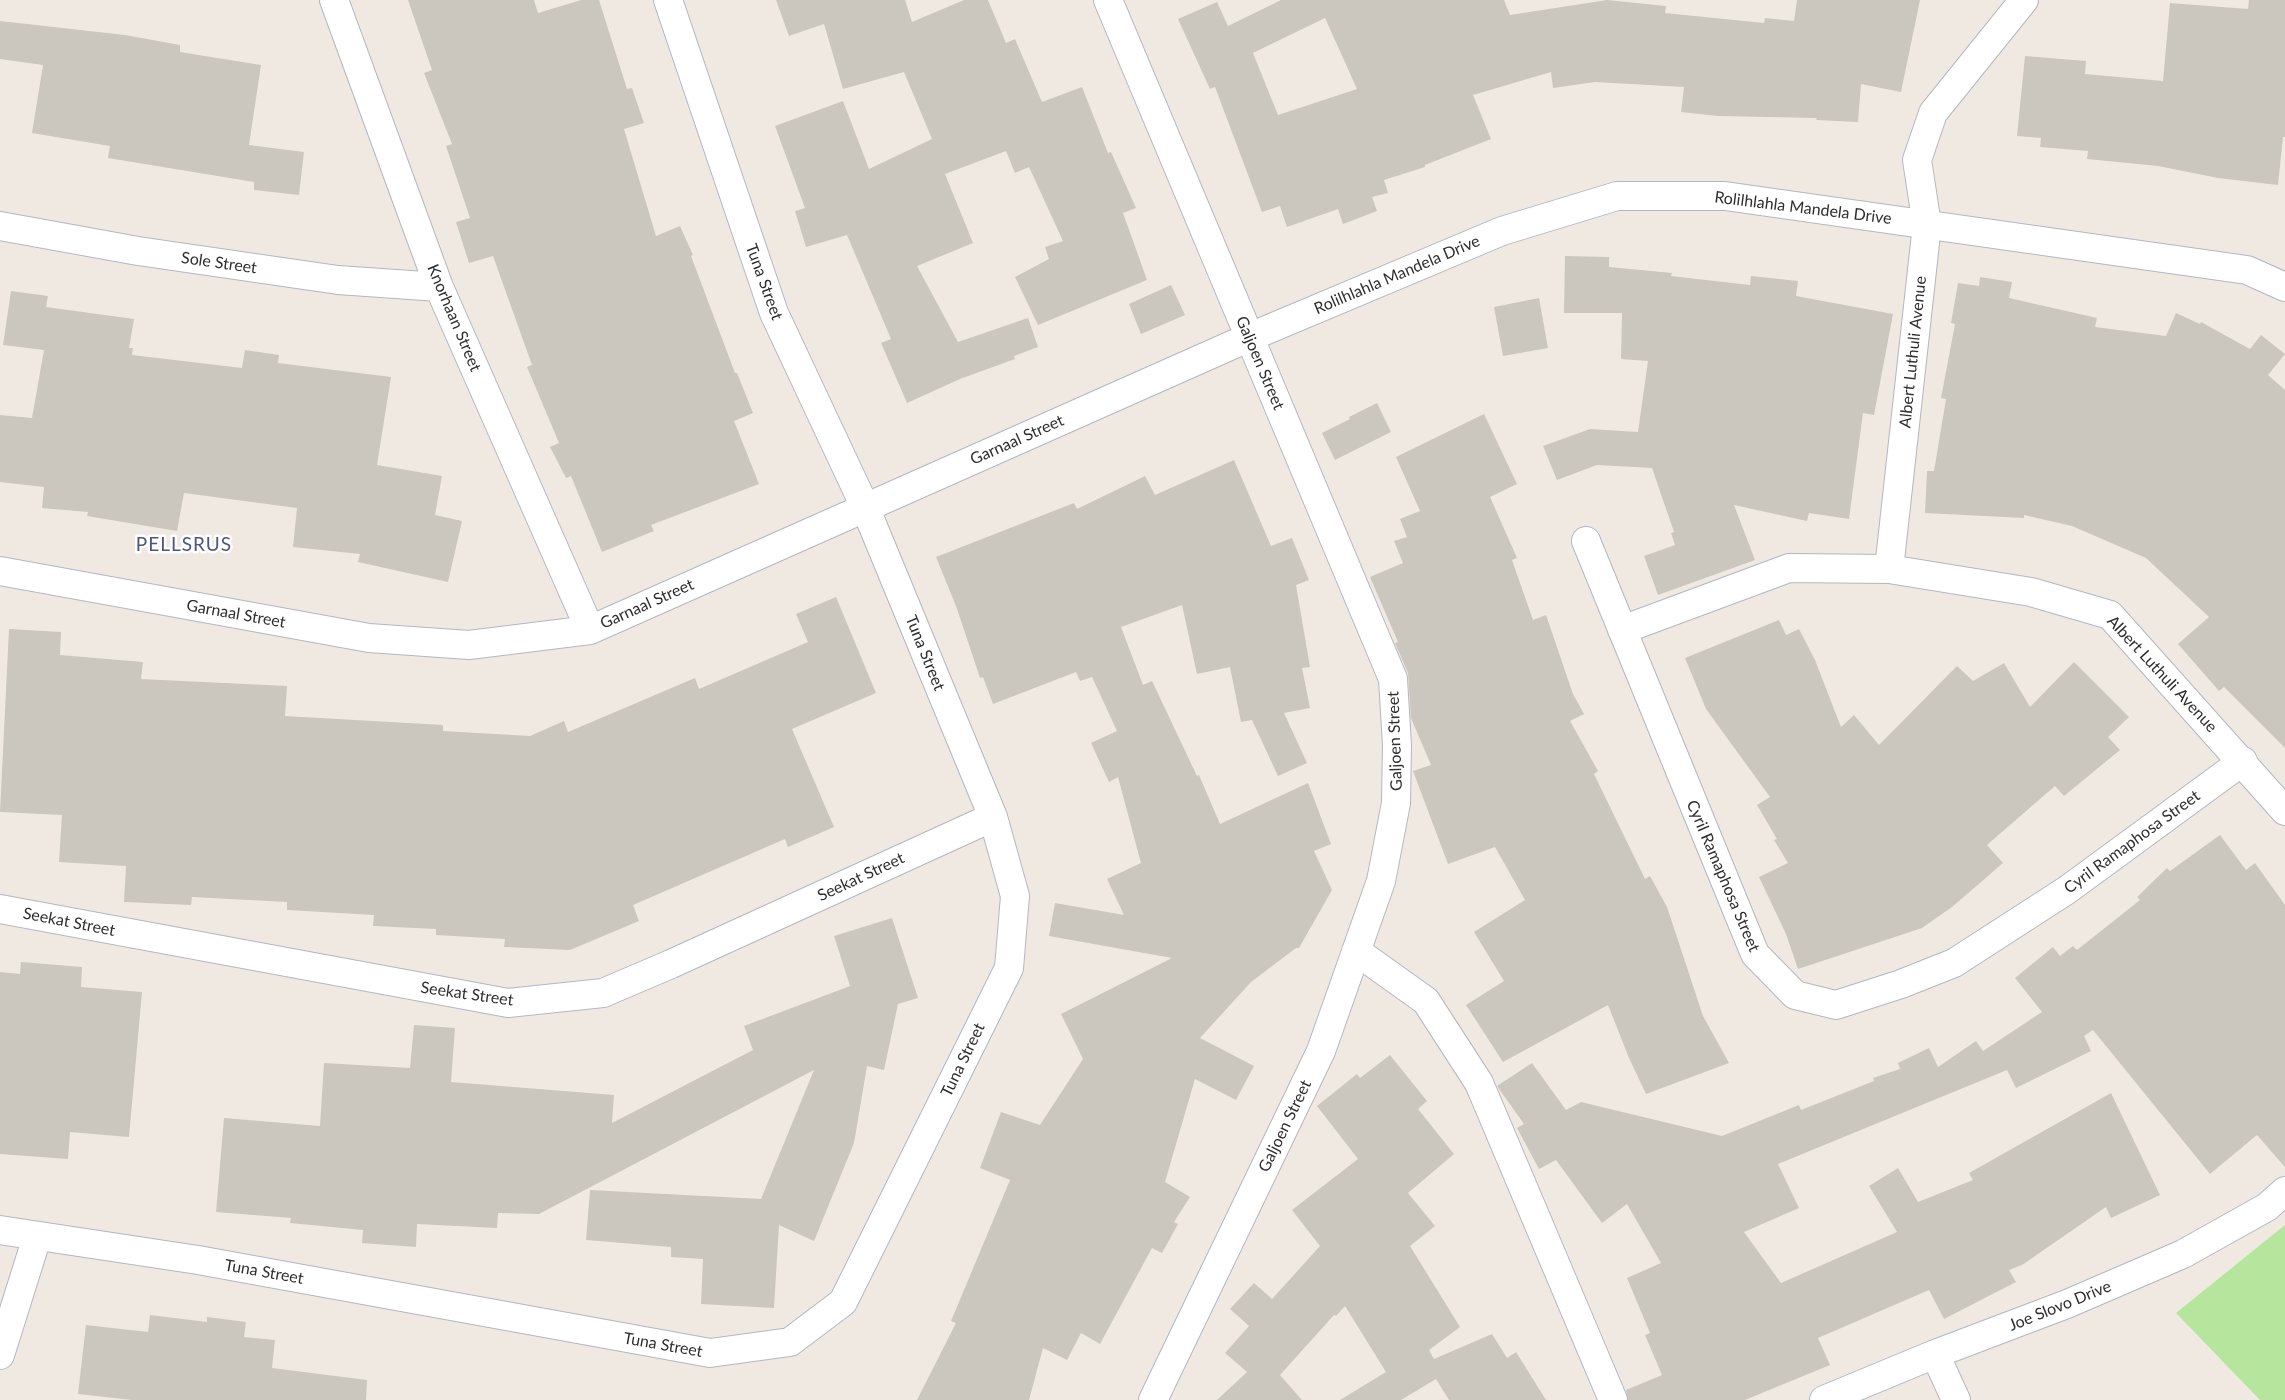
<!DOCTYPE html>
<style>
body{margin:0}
canvas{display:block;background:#efe9e1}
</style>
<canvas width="2285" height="1400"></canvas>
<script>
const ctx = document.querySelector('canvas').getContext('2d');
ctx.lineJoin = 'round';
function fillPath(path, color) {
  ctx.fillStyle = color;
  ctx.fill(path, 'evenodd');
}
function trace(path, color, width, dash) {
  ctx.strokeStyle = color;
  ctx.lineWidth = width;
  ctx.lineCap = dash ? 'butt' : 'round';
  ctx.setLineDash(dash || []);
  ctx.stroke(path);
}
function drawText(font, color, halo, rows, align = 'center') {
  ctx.font = font + ' Lato,sans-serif';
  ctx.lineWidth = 5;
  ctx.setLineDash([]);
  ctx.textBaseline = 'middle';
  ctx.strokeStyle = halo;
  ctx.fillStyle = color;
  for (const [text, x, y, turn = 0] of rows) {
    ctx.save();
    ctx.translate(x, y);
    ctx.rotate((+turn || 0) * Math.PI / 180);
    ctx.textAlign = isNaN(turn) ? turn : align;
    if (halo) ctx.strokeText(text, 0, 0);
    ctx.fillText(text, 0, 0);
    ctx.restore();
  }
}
fillPath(new Path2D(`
 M2285 1225V1400H2260L2176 1313Z`), '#b6e59e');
fillPath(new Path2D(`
 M408 0H534L538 13 581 0H599L627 89 632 88 644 123 624 129 656 236 680 226 693 255 691 256 735 373H737L753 413 734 421 759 484 651 525 654 531 602 552 571 476 566 478 550 447 559 443 527 367 532 365 493 256 469 263 456 222 470 218 446 146 452 144 424 73 432 70Z
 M776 0H905L912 22 964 0H988L1006 43 1015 39 1042 102 1082 87 1108 153 1111 152 1136 208 1123 213 1147 280 1038 325 1015 277 1049 259 1045 247 1063 241 1029 167 1015 173 1006 151 945 174 973 243 917 266 958 342 1028 318 1038 347 1014 356 1015 359 960 379 907 403 881 343 891 339 847 235 806 247 795 211 805 208 775 126 843 101 869 169 932 139 904 72 843 89 824 24 789 36Z
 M1281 0H1504L1510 15 1607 0 1666 6 1665 13 1764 23 1765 18 1794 21 1797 0H1920L1901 92 1861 84 1858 122 1816 120 1817 118 1718 116 1681 112 1684 87 1595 82 1553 88 1551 72 1473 95 1491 139 1425 165V167L1384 180 1388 193 1372 197 1377 211 1343 224 1338 209 1287 227 1280 206 1262 212 1215 87 1210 89 1178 19 1217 2 1228 26ZM1325 18 1357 89 1278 115 1253 53Z
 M2249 0H2285V137H2283L2278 185 2218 178 2158 166 2087 159 2088 151 2040 147 2041 138 2017 136 2025 56 2086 61 2085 74 2163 81 2170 3 2248 9Z
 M0 21 125 35 180 45V52L261 65 249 145 304 152 299 195 254 190V182L108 158 110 146 32 133 43 65 0 59Z
 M1565 256 1609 257V267L1672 273 1671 276 1750 285 1751 276 1798 281 1796 296 1893 314 1874 415 1863 413 1849 519 1809 513 1807 521 1734 505 1755 560 1658 595 1644 556 1675 545 1671 533 1674 532 1652 468 1597 465 1557 480 1543 446 1590 429 1638 432 1648 361 1621 359 1622 313H1564Z
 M1980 277 2012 282 2009 298 2097 318 2095 327 2166 336 2176 313 2200 324 2201 322 2250 349 2261 335 2285 354 2268 375 2285 390V748L2224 687 2219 691 2178 644 2209 617 2146 558 2072 526 2024 515V518L1925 513 1927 471H1934L1946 399 1941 398 1955 324 1951 323 1958 283 1979 286Z
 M1171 285 1185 315 1141 334 1129 304Z
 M11 291 48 296 46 307 134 319 129 348H133L132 355 242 368 245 350 279 355 278 363 391 377 377 465 442 476 435 515 462 521 448 582 358 562 360 554 293 547 297 508 184 493 177 531 87 516 88 512 42 508 44 487 0 482V415L32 418 44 350 3 345Z
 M1539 298 1548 348 1503 356 1494 307Z
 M1377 403 1391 432 1335 460 1322 433 1350 419 1349 417Z
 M1484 414 1517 484 1490 497 1517 558 1512 560 1533 620 1546 615 1573 694 1584 714 1570 721 1598 771 1594 774 1645 879 1650 876 1667 907 1703 1016 1729 1063 1646 1094 1629 1058 1608 1005 1503 1062 1466 1005 1504 981 1474 932 1525 900 1495 847 1448 864 1413 771 1431 765 1411 718 1408 673 1395 643 1398 642 1370 577 1403 563 1394 541 1407 537 1400 519 1420 511 1396 457Z
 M1234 460 1271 546 1292 538 1309 580 1296 585 1310 667 1302 668 1310 708 1284 713 1307 763 1278 776 1252 720 1241 722 1230 667 1197 674 1182 605 1121 627 1143 685 1152 681 1197 776 1199 775 1220 824 1308 783 1331 844 1314 851 1332 890 1299 948H1296L1251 982 1200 1038 1254 1066 1236 1100 1195 1079 1165 1182 1190 1197 1174 1222 1178 1224 1162 1253 1152 1248 1100 1344 1081 1333 1067 1360 1043 1348 1029 1400H917L956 1323 951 1321 1010 1180 980 1168 1001 1112 1040 1125 1083 1059 1061 1014 1172 958 1049 936 1055 903 1124 915 1107 879 1141 863 1118 777 1109 782 1091 743 1117 731 1092 677 1080 681 1076 672 993 704 983 677 980 678 956 606 936 557 1074 503 1077 509 1145 476 1155 495Z
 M836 597 876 693 792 729 834 827 788 847 785 839 633 905 639 921 570 950 504 947 505 939 436 935V929L373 926 374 915 287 910V902L192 897 191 905 124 902 126 866 59 862 62 815 0 812 9 629 61 632 60 655 143 662 141 679 287 686 285 716 443 725V731L530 736 564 721 568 732 695 678 699 689 808 642 796 614Z
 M1779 620 1786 635 1799 629 1815 660 1841 727 1854 715 1879 745 1957 666 1973 681 2004 663 2030 707 2074 662 2129 717 2108 737 2120 750 2064 796 2055 786 1987 845 2003 863 1952 907 1922 928 1798 969 1786 934 1759 877 1788 863 1774 840 1777 839 1757 805 1770 797 1706 709 1685 658Z
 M2220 835 2246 870 2255 863 2285 905V1167L2257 1135 2210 1174 2093 1030 2084 1036 2091 1051 2016 1088 2007 1070 1778 1164 1799 1208 1744 1232 1781 1283 1897 1232 1869 1186 1898 1168 1918 1202 1973 1180 1969 1173 2111 1093 2160 1195 2111 1218 2106 1207 2022 1265 2009 1270 2016 1282 1944 1319 1929 1290 1818 1338 1830 1365 1745 1400H1628L1626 1390 1662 1375 1645 1335 1650 1333 1627 1278 1661 1263 1627 1204 1602 1223 1556 1160 1539 1169 1517 1128 1524 1124 1497 1086 1532 1063 1566 1110 1581 1102 1722 1136 1799 1105 1801 1110 1874 1081 1873 1078 1900 1069 1898 1063 1929 1048 1938 1067 1976 1041 1983 1051 2042 1012 2015 978 2053 947 2060 956 2073 946 2077 950 2140 900 2137 897 2167 868 2170 871Z
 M892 918 918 998 898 1004 884 1070 867 1066 854 1143 814 1241 779 1225 774 1308 701 1304 703 1259 671 1257V1247L586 1240 590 1190 761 1199 814 1070 539 1214 498 1213 497 1228 417 1224 416 1247 362 1243 363 1230 290 1223 291 1218 216 1212 224 1118 320 1126 324 1063 410 1068 414 1025 455 1028 451 1082 614 1095 612 1123 753 1050 744 1026 850 986 834 936Z
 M21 962 82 967 81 987 142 992 129 1137 70 1132 68 1159 0 1154V972L20 974Z
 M1390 1055 1427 1101 1418 1109 1454 1154 1408 1193 1435 1226 1410 1246 1460 1327 1429 1350 1434 1359 1492 1334 1507 1358 1516 1352 1546 1400H1449L1436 1379 1401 1400H1340L1386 1372 1345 1306 1336 1316 1334 1315 1280 1375 1302 1400H1217L1247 1372 1225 1353 1249 1326 1230 1309 1254 1283 1272 1299 1320 1246 1292 1210 1358 1159 1317 1106 1357 1074 1360 1078Z
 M150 1315 207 1322V1317L246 1322 244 1337 275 1340 272 1368 367 1380 366 1400H132L78 1394 86 1325 148 1332Z`), '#cbc7bf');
const minor = new Path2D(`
 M334 0 439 287 590 630
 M1108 0 1393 679 1397 745 1396 803 1381 881 1321 1051 1153 1400
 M2024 0 1933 113 1917 160 1927 225 1889 569 2031 592 2110 615 2285 811
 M0 226 138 251 338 280 439 287
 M1586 541 1755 954 1795 995 1836 1005 1901 984 1954 963 2067 890 2243 761
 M0 571 369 638 469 645 590 630 1250 337 1502 231 1617 196H1725L2247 270 2285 287
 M1622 630 1789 568 1889 569
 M0 909 508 1003 603 993 671 964 993 817
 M1356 951 1426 1001 1479 1083 1613 1400
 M0 1230 198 1260 710 1353 790 1342 843 1302 1009 968 1015 896 993 817 865 507 774 313 668 0
 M1935 1354 1956 1400
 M0 1355 37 1237
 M1824 1400 1935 1354 2067 1304 2183 1254 2267 1207 2285 1191`);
trace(minor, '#b4b7c1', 30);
trace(minor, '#fff', 28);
drawText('16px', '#2e2e2e', '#fff', [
 ["Rolilhlahla Mandela Drive",1803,208,7],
 ["Sole Street",219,263,8],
 ["Rolilhlahla Mandela Drive",1397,275,-23],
 ["Tuna Street",764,282,70],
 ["Knorhaan Street",454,318,67],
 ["Albert Luthuli Avenue",1913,352,-84],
 ["Galjoen Street",1260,363,67],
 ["Garnaal Street",1017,440,-24],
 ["Garnaal Street",647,604,-24],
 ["Garnaal Street",236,614,10],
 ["Tuna Street",925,653,68],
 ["Albert Luthuli Avenue",2162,674,47],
 ["Galjoen Street",1395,741,-92],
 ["Cyril Ramaphosa Street",2132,842,-36],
 ["Cyril Ramaphosa Street",1723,876,67],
 ["Seekat Street",861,877,-25],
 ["Seekat Street",69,922,11],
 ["Seekat Street",467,994,8],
 ["Tuna Street",963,1060,-64],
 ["Galjoen Street",1285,1126,-64],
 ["Tuna Street",264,1272,10],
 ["Joe Slovo Drive",2060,1306,-22],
 ["Tuna Street",663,1345,10]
]);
ctx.letterSpacing = '1px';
drawText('19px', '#4d5680', '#fff', [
 ["PELLSRUS",184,545]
]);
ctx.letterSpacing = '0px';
</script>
